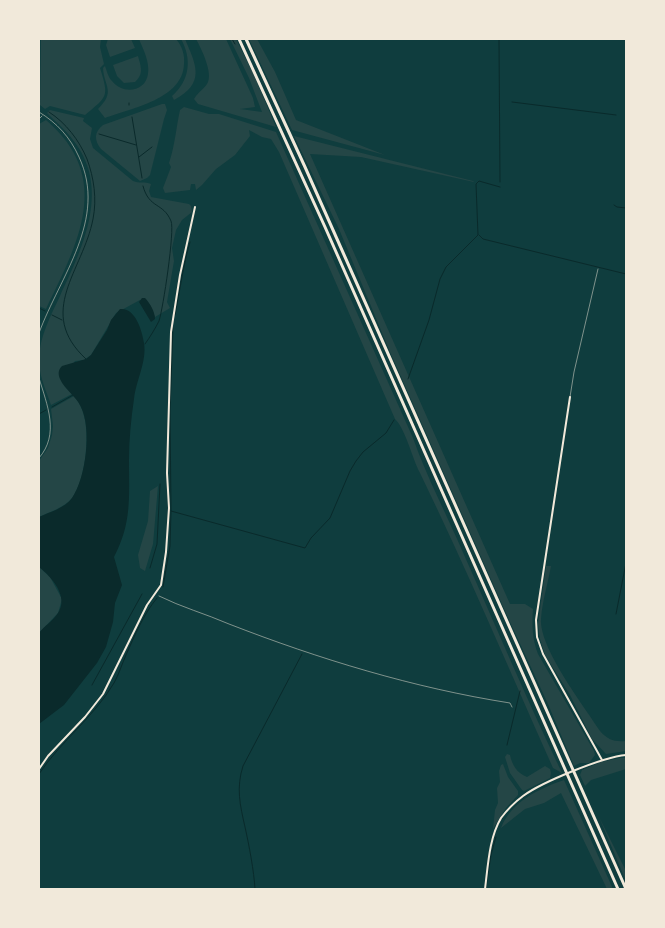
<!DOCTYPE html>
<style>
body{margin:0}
#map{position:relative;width:665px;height:928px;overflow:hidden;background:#0f3d3e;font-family:Cabin,sans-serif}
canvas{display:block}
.frame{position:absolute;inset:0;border:40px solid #f1e9da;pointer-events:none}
</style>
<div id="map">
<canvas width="665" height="928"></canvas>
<div class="frame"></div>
</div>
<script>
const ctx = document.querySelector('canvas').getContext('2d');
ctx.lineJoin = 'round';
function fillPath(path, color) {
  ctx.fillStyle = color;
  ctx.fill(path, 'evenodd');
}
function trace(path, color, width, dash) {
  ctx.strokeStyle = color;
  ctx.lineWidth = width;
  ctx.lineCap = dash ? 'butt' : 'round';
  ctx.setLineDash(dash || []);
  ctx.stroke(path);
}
fillPath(new Path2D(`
 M41 39H101L100 47 104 64 100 68C109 97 108 96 85 115L50 106 45 109 40 105Z
 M108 39H131L135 48 110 57 106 45Z
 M139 39H176C182 46 185 55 184 64 183 99 132 108 105 118L98 109C116 91 104 87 103 68L105 66C107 71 108 77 112 81 122 94 145 93 148 74 150 62 143 49 139 39Z
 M181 39H185C196 65 206 83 174 100L172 96C190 80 192 59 181 39Z
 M196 39H226L253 98 255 107 240 109 262 112 249 78 230 39H236L253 73 276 127 198 104 194 99C199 91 203 90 207 84 214 74 201 48 196 39Z
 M249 39H257L275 72 296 120 385 155 292 130Z
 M138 56C141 67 144 74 135 82L124 83 117 76 113 65Z
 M162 104H165L167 110 164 119 150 175 147 178 140 181 101 149C94 140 94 132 103 125Z
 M184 107 209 114H219L276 132 413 438C427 478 448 517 465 557 497 629 528 702 562 773L553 768C509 669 467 570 420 473 412 458 406 430 395 419L279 152 271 139 262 137 249 130 250 136 235 155 216 169 202 185 196 190 195 184H191L190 190 165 193 163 188 171 167 169 163C175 145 176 128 180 110Z
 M50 110 84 118 83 121 92 128 90 139 93 148 133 181C139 184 145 181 151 184L149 191 151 197 189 204 191 206 192 212 182 220 176 230 172 248 174 261 167 302 170 308 155 317 150 305 140 300 116 313 91 355 84 360 75 361 61 380 72 394 51 405C46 390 38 374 39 357 40 336 51 315 60 296 82 249 110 192 76 144 68 132 57 123 47 113Z
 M46 120C114 178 78 243 46 309L39 306V124Z
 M294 136 473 181 474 182 361 157 310 154 510 604H525L533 609C532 625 532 638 538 654L594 751 595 755 589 763H580L574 766 548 704 510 622 390 352 339 229Z
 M74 396C79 402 82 408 84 416 90 437 85 481 72 498 64 508 49 512 39 517V461L48 448 52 435 53 426 51 409Z
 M158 486 153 544 145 571 140 568 138 555 148 521 150 491Z
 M546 566H551C548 583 542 602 541 619 539 648 584 706 600 731 608 740 614 742 626 741V751L606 754 592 739 570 695 545 655 540 639 538 624Z
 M39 567 50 577 62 599 58 613 39 633Z
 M507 754 510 755C512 765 517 773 527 777L545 766 550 769 551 773 550 778 524 791 522 790 510 773 505 757Z
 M620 758H626V769L591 780 585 786 580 775 582 770 601 762Z
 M503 764 508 777 518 791V795L506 808 493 829 495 810 498 803 497 788 500 782 499 771 501 765Z
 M564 780 613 889H607L561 793 544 803 525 809 501 828C511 802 538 789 564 780Z
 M599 817 626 871V881Z`), '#244646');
fillPath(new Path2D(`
 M142 298H145C150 303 155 312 155 319L151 322 139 302Z
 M120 309C135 307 142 330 144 343 147 362 136 380 134 399 131 419 129 440 129 460 129 497 132 523 114 557L122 585 115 603 113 622 106 647 97 663 64 705 39 724V633C44 626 53 621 58 613 69 597 52 577 39 567V517C50 512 65 508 72 498 86 478 92 429 81 407 76 396 65 390 60 379 58 374 58 370 62 366L86 359 91 355 107 330 111 320Z`), '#0a2a2b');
trace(new Path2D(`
 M232 39 235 44
 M499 39 500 182
 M512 102 616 115
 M129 103V105
 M49 112C66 123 79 140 87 159 94 178 97 199 93 219 83 271 35 312 86 359
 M132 117 142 178
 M99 134 136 145
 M139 157 152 147
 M143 186C149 209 163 202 171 221 175 230 163 309 159 321 155 329 150 337 145 344
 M614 205 617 207 626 208
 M479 235 483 239 626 274
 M39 308 45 311
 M52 315 62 320
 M175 315C180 290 183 266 190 242
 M173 328 170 410 171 511 305 548 311 538 330 518 350 471 356 461 363 452 386 433 394 420
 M408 379 429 320 440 279 446 267 478 235 476 184 479 181 500 187
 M52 407 73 395
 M39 414 46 410
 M150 568 157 544 160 484
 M163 587 170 546 171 511
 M616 614 626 563
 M92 685 142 594
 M507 745 520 691
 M39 774C61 741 94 717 114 683 119 674 122 664 126 655 135 635 143 615 157 598
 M486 887 491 855 496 837
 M255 889C254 871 249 845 245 827 240 805 236 788 243 766L302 654`), '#0a2a2b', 1);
trace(new Path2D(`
 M159 596C181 607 206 614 229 624 319 659 414 688 510 703L512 707`), '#f1e9da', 0.5);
trace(new Path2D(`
 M39 112C57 123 70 137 79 157 108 219 60 276 39 333
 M39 119 42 116
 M39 378C47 405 60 434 39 458
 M570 397 574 372 598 269`), '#f1e9da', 0.5);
trace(new Path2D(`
 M570 397 536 620 537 637 543 654 602 760
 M39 769 48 756 85 717 103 694 147 605 161 585 166 552 169 508 167 473 171 332 180 275 195 207
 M485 889C488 866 489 838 501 818 507 810 515 802 523 796 542 782 603 757 626 755`), '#f1e9da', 2);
trace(new Path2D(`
 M239 39 325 227 618 889
 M246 39 305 167 626 889`), '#f1e9da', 3);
</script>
